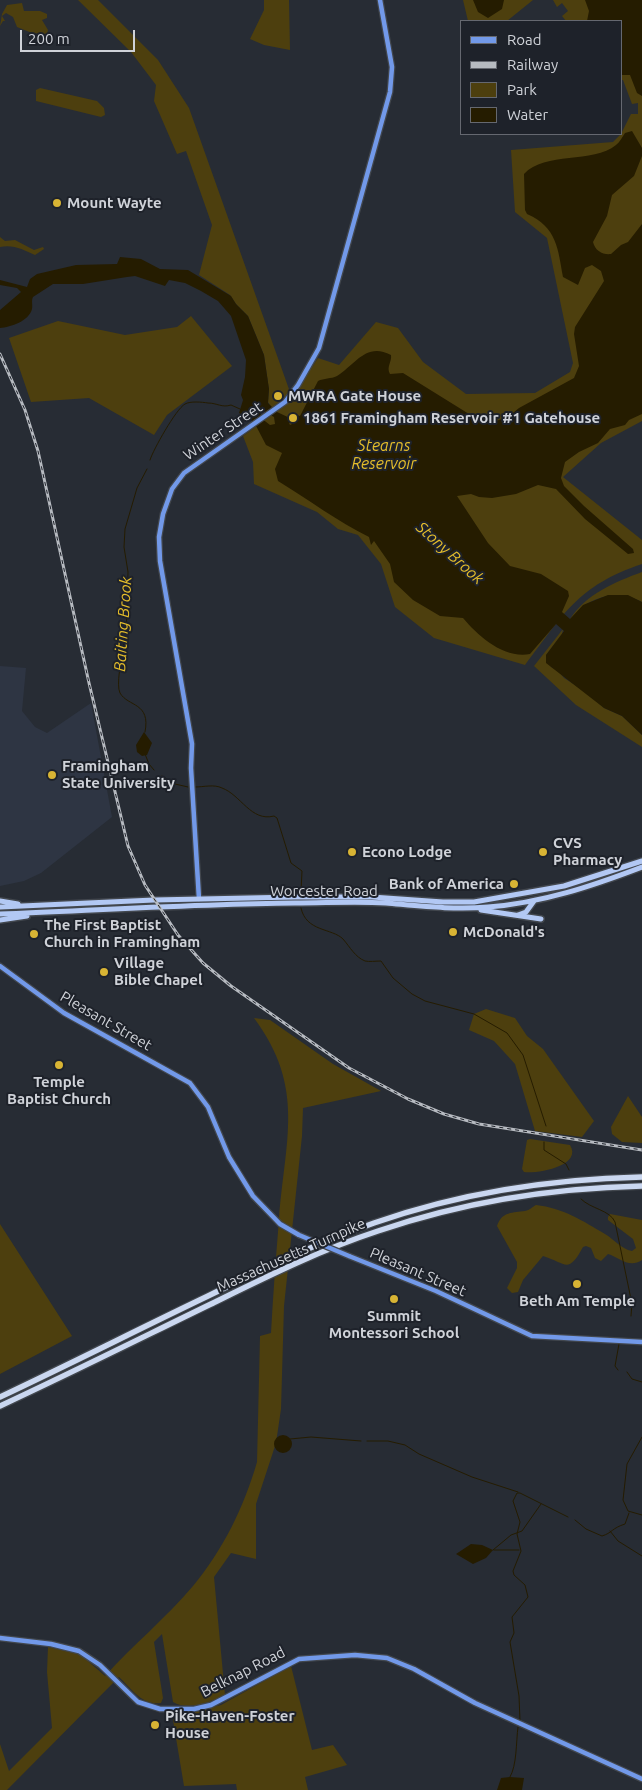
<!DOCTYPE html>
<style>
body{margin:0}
#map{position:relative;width:642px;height:1790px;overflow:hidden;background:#272c34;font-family:Ubuntu,sans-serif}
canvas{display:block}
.legend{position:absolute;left:460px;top:20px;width:162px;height:115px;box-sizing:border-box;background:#1e222a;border:1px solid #656870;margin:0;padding:6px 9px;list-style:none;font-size:15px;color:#cfd2d8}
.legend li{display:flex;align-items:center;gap:10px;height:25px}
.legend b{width:25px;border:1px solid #656870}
.scale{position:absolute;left:20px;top:30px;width:115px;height:22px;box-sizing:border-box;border:2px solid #cfd2d8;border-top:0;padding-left:6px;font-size:15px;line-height:18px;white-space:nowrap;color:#cfd2d8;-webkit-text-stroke:4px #1e222a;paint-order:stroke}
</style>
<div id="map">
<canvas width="642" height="1790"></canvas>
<ul class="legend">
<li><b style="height:6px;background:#7299e9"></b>Road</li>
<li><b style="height:6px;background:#b6bac0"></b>Railway</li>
<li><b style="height:14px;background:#4d3f0e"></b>Park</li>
<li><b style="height:14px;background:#251c00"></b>Water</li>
</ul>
<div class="scale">200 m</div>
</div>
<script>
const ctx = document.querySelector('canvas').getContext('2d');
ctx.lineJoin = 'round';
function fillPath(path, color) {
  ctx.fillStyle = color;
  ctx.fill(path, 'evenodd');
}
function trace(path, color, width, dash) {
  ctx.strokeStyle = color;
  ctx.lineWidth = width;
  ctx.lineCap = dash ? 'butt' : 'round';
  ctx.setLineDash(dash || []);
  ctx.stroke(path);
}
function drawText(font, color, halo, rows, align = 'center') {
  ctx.font = font + ' Ubuntu,sans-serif';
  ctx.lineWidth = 4;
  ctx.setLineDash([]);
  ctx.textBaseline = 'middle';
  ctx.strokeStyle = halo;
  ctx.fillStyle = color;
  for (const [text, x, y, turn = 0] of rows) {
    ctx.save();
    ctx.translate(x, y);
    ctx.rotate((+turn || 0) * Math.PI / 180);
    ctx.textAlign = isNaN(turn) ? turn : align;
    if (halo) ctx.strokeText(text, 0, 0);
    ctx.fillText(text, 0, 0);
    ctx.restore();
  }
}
fillPath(new Path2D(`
 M0 666 26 668 22 711 35 727 47 733 91 703 112 817 41 873 24 881 0 886Z`), '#2e3543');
fillPath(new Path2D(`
 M78 0H98L158 60 189 108 290 392 272 408 268 402 269 390 264 355 248 316 236 304 230 295 199 275 212 225 186 151 177 154 154 101 156 85 131 52Z
 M264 0H289L290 50 264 45 250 39 264 10Z
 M463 0H533L507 21H468Z
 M553 0H642V421L601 443 563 477 642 540V564C577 586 564 614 525 665L434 638 395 607 381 564 358 535 338 529 317 512 254 484 253 462 243 436 288 403 318 358 339 365 376 322 398 328 423 362 466 394 535 393 570 372 573 363 547 238 515 212 511 150 613 142 621 134 631 114H638V103L632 104 623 80H621V21H566L562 16 568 11 562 3 557 7Z
 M22 3 24 11H40L47 14V18L42 20 48 30 47 34 32 33 17 27 13 17 6 13 2 16 5 21H3L0 26 2 14 7 5Z
 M40 88 97 101 104 108 105 115 101 117 36 101V90Z
 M0 237 5 241 15 240 34 250 43 247 44 249 35 255C24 250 13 244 0 247Z
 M191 316 232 366 167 415 154 435 89 398 31 402 9 338 58 321 125 335 177 327Z
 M642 572V602C622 592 608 593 588 603 581 606 577 616 570 619 586 594 615 582 642 572Z
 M563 629 562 634 546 655 551 667 558 671 564 678 586 692 604 708 622 716 642 735V747L576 705 534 666Z
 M486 1009 515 1018 527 1036 543 1049 594 1121 582 1137 535 1131 515 1064 494 1041 469 1030 474 1014Z
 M254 1018 270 1020 333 1064 381 1091 303 1108 302 1136 284 1306 281 1409 276 1443 256 1504V1559L231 1553 214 1577 225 1695C211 1702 188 1711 173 1702L162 1634 154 1642 163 1698 161 1703C142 1706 131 1688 119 1677L7 1790H0V1744L9 1771 52 1728 47 1672 48 1647 80 1654 105 1676C133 1645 166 1618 193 1586 223 1550 244 1507 257 1462L260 1336 271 1333C273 1295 276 1257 279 1219 285 1140 306 1088 254 1018Z
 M628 1096 642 1117V1143L622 1142 612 1134 611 1127Z
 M530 1139 570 1145C583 1166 537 1174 524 1172L522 1169 527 1140Z
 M536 1205C563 1208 583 1221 605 1234 615 1240 621 1249 632 1251L636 1248 633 1239 608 1220V1217L610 1214 642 1220V1260C629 1269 619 1257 608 1254L601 1261 595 1258 591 1248 586 1246 583 1247C568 1275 566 1263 543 1256L523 1280 518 1292 512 1293 507 1288 517 1268V1262L497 1226C502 1211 513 1213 525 1211 530 1210 532 1207 536 1205Z
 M0 1224 72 1336 0 1374Z
 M291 1666 312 1750 333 1745 347 1765 305 1777 308 1790H237L236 1784 184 1786 173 1720 175 1716 221 1705Z`), '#4d3f0e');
fillPath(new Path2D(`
 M473 0H504L502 9 488 18 478 12Z
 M585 0H642V96L637 93 630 75H621V21H587L589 11Z
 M632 131 642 148V156L634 176 612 195 607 216 593 242C595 251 603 255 611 254L621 245 628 242 642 224V414L629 420 625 425 610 429 598 443 579 452 565 462 561 478 564 486 584 506 633 549 634 553 628 554 585 519 556 489 538 485 516 494 492 498 479 497 471 494 457 496 488 543 510 566 541 574 568 591 569 596 562 612 570 619 583 605 608 595H628L642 602V735L622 716 604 708 546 663V655L564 631 556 624 530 654C504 659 478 636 463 618L440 616 413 600 394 582 390 564 374 541 371 545 369 537C337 521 309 500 278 481L275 469 282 453 266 445 254 422 239 413 243 400 241 395 245 377 246 360 231 316 218 301 201 291 185 283 169 280 165 286 135 276 127 277 83 284H53L33 297C31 301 33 305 32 309 29 321 11 327 0 328V310L21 292 17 288 0 285V280L27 287 30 279 37 274 76 265 117 264 120 257 141 259 160 269 188 270 231 296 236 304 248 316 264 355 269 389 268 403 277 412 292 419 289 424 291 425 296 415 300 416 318 381C324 378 331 379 337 376 356 364 366 342 391 355 392 362 386 367 390 374L403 373 469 414 496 421 508 417 519 408 574 378 579 366 574 334 575 327 604 281 601 271 592 265 585 268 578 285 563 277C558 249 557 227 527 214L525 210 524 174C545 151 593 164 616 145 620 142 622 137 625 133ZM260 409 274 417 275 424 270 425 261 418Z
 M144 732 152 743 147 755 142 756 137 752 136 745Z
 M274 1444a9 9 0 1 1 18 0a9 9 0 1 1-18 0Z
 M471 1544 482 1545 493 1550 486 1558 473 1564 456 1554Z
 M510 1777 524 1778 522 1790H497L501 1778Z`), '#251c00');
trace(new Path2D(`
 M150 460C153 450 176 409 185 404 190 401 202 402 208 403 217 403 222 408 231 405L240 409
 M145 732C151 702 128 707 120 693 116 685 121 659 124 651L122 647 126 640 128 572 124 547 125 529 137 488 147 469
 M145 754 149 764 154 770
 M162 776 175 784 188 787
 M195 787C204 787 214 784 222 788 241 795 251 822 274 816L277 818 291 863 302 871 301 892
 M301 908C306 932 332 928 343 939 350 947 355 957 365 961 369 962 376 961 381 961L393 978 412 994 425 1001 474 1014 507 1033 523 1055 546 1126
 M544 1142V1150L566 1164 569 1170
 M581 1199C591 1209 610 1210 615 1222L632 1304 631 1316
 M618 1370 615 1366 619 1344
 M627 1372 632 1379 642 1382
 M642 1437 627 1464 623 1500 628 1511 642 1515
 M290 1439 311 1437 361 1441
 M367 1441H388L405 1445 419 1454 472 1477 518 1492
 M575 1520 586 1529 602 1536C612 1533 612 1528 625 1524L629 1513
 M610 1531 618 1541 642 1556
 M493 1550 511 1535 522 1531 541 1504
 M494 1550H519
 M520 1721 519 1696 510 1642 514 1633 512 1617 528 1597 525 1585 514 1575 513 1571 521 1551 517 1534 520 1522 513 1501 517 1493H520L568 1517
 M510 1777C517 1765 516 1742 518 1727`), '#251c00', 1);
const secondary = new Path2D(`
 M199 899 191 768 192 744 160 561 159 537 163 514 172 489 184 473 285 402 298 385 319 348 390 92 392 67 380 0
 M0 966 64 1013 190 1083 208 1107 229 1157 253 1196 280 1224 299 1235
 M349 1256 436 1291 532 1336 642 1342
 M0 1638 51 1644 79 1651 100 1665 138 1702 160 1709H194L211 1705 299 1659 355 1655 387 1658 414 1669 475 1703 642 1779`);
const trunk = new Path2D(`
 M0 901 18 904
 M0 907 154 900 295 897H372L443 902H474L564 886 642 861
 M481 910 541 919
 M0 914C99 910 197 904 295 903 326 903 356 901 386 903 421 906 454 910 488 907 542 903 592 886 642 867
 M518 915 526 912 534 901
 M0 920 27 916`);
const motorway = new Path2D(`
 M0 1397C70 1364 139 1329 208 1296 263 1269 317 1243 374 1223 460 1193 551 1179 642 1177
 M0 1406C71 1373 141 1338 211 1304 266 1277 320 1250 378 1231 463 1202 552 1188 642 1186`);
trace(secondary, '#42474e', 7);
trace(trunk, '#42474e', 8);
trace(motorway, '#42474e', 8);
trace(secondary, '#7299e9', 4.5);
trace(trunk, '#b2c8f4', 5);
trace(motorway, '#cad7f0', 5.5);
const rail = new Path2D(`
 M0 354 25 410 38 451 89 683 128 846 145 885 178 935 203 963 231 986 349 1068 408 1099 444 1114 479 1124 642 1150`);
trace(rail, '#b6bac0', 3);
trace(rail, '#1e222a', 1, [4]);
const secondaryBridge = new Path2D(`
 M299 1235 349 1256`);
trace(secondaryBridge, '#42474e', 7, []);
trace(secondaryBridge, '#7299e9', 4.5);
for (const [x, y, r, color] of [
 [57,203,5,"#d8b434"],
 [278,396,5,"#d8b434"],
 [293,418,5,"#d8b434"],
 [52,775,5,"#d8b434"],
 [352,852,5,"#d8b434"],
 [543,852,5,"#d8b434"],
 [514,884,5,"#d8b434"],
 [453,932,5,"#d8b434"],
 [34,934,5,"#d8b434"],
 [104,972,5,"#d8b434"],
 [59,1065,5,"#d8b434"],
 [577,1284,5,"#d8b434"],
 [394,1299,5,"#d8b434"],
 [155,1725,5,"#d8b434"]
]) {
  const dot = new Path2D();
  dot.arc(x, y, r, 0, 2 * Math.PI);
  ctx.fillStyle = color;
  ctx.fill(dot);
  trace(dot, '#1e222a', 2);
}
drawText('bold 15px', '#cfd2d8', '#1e222a', [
 ["Mount Wayte",67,203],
 ["MWRA Gate House",288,396],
 ["1861 Framingham Reservoir #1 Gatehouse",303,418],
 ["Framingham",62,766],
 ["State University",62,783],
 ["CVS",553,843],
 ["Pharmacy",553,860],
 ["Econo Lodge",362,852],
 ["Bank of America",504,884,"right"],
 ["The First Baptist",44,925],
 ["Church in Framingham",44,942],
 ["McDonald's",463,932],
 ["Village",114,963],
 ["Bible Chapel",114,980],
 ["Temple",59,1082,"center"],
 ["Baptist Church",59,1099,"center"],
 ["Beth Am Temple",577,1301,"center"],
 ["Summit",394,1316,"center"],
 ["Montessori School",394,1333,"center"],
 ["Pike-Haven-Foster",165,1716],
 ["House",165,1733]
], 'left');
drawText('15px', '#cfd2d8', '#1e222a', [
 ["Winter Street",223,431,-34],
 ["Worcester Road",324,891],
 ["Pleasant Street",106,1021,30],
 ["Massachusetts Turnpike",291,1255,-24],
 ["Pleasant Street",418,1272,23],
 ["Belknap Road",243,1672,-27]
]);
drawText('italic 16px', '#e4bd2b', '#1e222a', [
 ["Stearns",384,446],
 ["Reservoir",384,464],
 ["Stony Brook",450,553,42],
 ["Baiting Brook",123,624,-86]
]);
</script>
